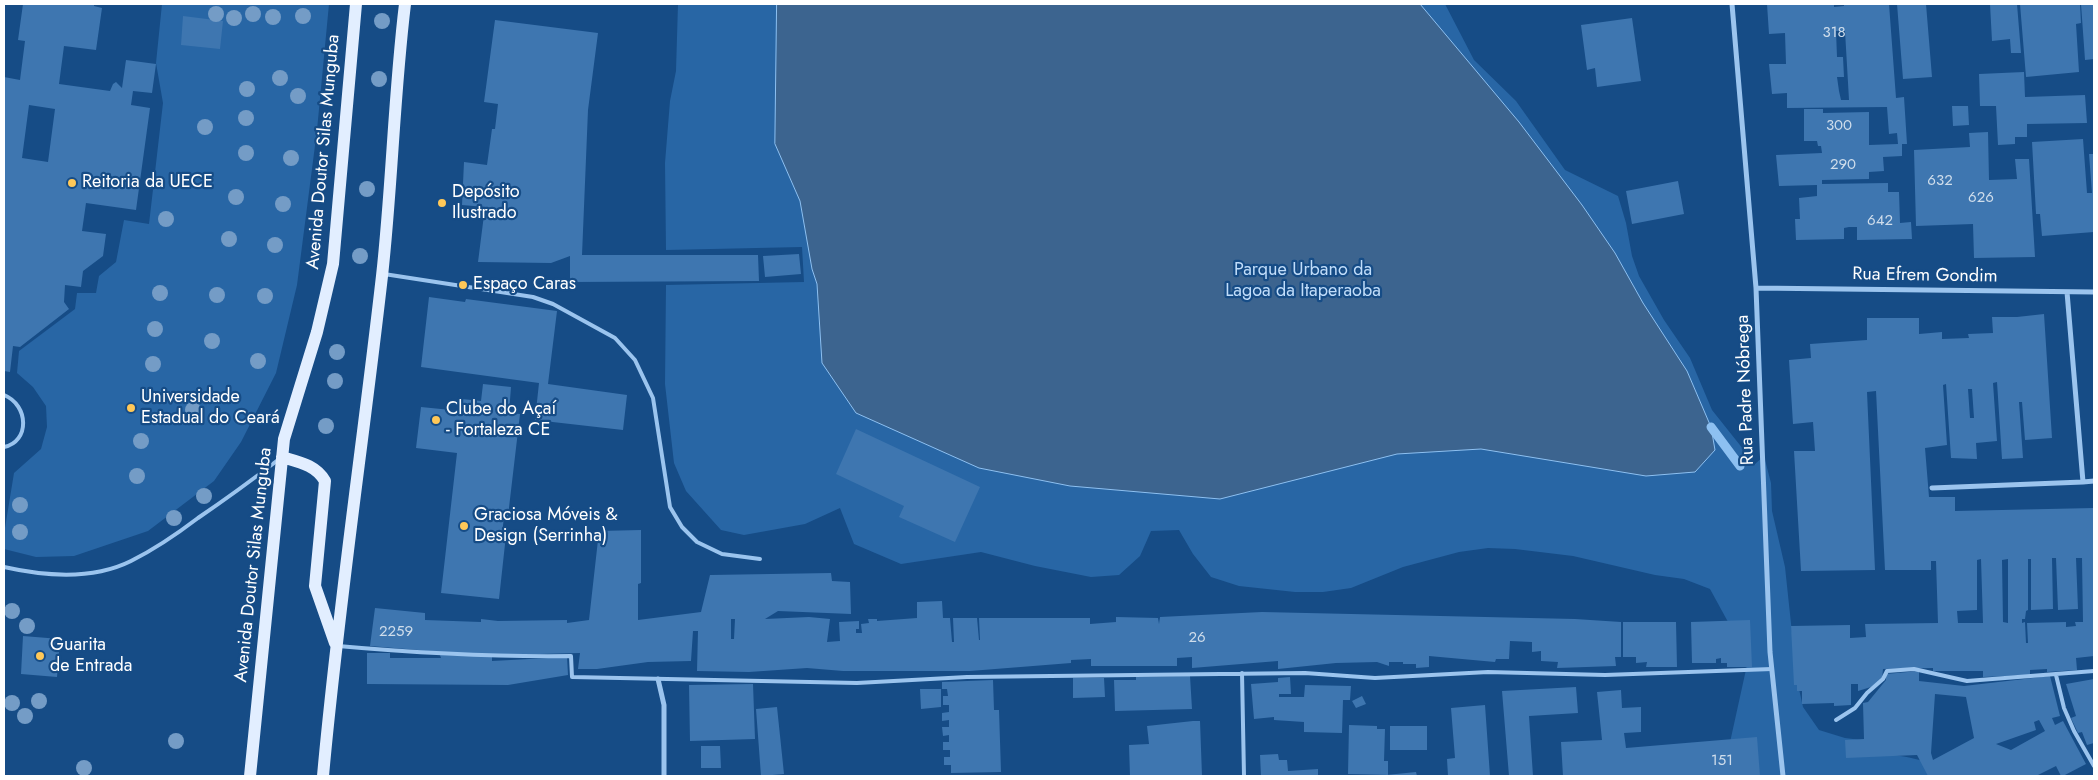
<!DOCTYPE html>
<meta charset="utf-8">
<style>
body{margin:0}
#map{position:relative;width:2098px;height:780px;overflow:hidden;background:#164c86;font-family:Jost,sans-serif}
canvas{display:block}
.frame{position:absolute;inset:0;border:5px solid #fff;pointer-events:none}
</style>
<div id="map">
<canvas width="2098" height="780"></canvas>
<div class="frame"></div>
</div>
<script>
const ctx = document.querySelector('canvas').getContext('2d');
ctx.lineJoin = 'round';
function fillPath(path, color) {
  ctx.fillStyle = color;
  ctx.fill(path, 'evenodd');
}
function trace(path, color, width, dash) {
  ctx.strokeStyle = color;
  ctx.lineWidth = width;
  ctx.lineCap = dash ? 'butt' : 'round';
  ctx.setLineDash(dash || []);
  ctx.stroke(path);
}
function drawText(font, color, halo, rows, align = 'center') {
  ctx.font = font + ' Jost,sans-serif';
  ctx.lineWidth = 4.5;
  ctx.setLineDash([]);
  ctx.textBaseline = 'middle';
  ctx.strokeStyle = halo;
  ctx.fillStyle = color;
  for (const [text, x, y, turn = 0] of rows) {
    ctx.save();
    ctx.translate(x, y);
    ctx.rotate((+turn || 0) * Math.PI / 180);
    ctx.textAlign = isNaN(turn) ? turn : align;
    if (halo) ctx.strokeText(text, 0, 0);
    ctx.fillText(text, 0, 0);
    ctx.restore();
  }
}
fillPath(new Path2D(`
 M162 4H329L317 130 297 285 276 373 241 442 214 481 148 531 74 556 36 557 4 549V534L14 473 41 449 47 427 46 406 33 387 17 373 19 351 75 309 77 293H96L99 276 116 262 124 220 149 224 163 103 156 63Z
 M678 4H1445L1474 60 1516 101 1565 170 1618 196 1626 223 1632 256 1639 276 1664 320 1690 358 1712 410 1755 464 1764 456 1771 483 1772 511 1785 567 1797 680 1803 707 1819 730 1845 738 1861 740 1872 752C1900 756 1930 758 1953 776H1730L1725 765 1747 665 1739 642 1710 589 1684 579 1655 575 1573 556 1515 549 1488 548 1459 552 1403 567 1351 588 1323 592H1295L1239 586 1211 577 1193 554 1179 530 1151 531 1140 556 1119 575 1091 577 1035 566 981 552 901 564 854 544 840 508 805 524 744 535 721 530 686 491 674 463 665 384 666 285 804 282 802 247 666 250 665 163 670 101 676 71Z`), '#2866a5');
const water = new Path2D(`
 M777 4H1420L1519 122 1582 205 1615 253 1643 303 1687 371 1711 427 1715 450 1695 472 1646 476 1481 449 1397 454 1220 499 1070 486 979 468 856 413 822 363 817 284 812 269 800 201 775 144Z`);
fillPath(water, '#3c648f');
trace(water, '#8dc0f1', 1);
trace(new Path2D(`
 M1711 427 1740 466`), '#8dc0f1', 9);
fillPath(new Path2D(`
 M23 4H94V6L102 8 96 50 64 46 59 84 110 91 113 84 116 82 122 88 126 60 156 64 152 93 133 91 131 105 150 108 136 210 86 203 82 231 106 234 103 256 83 271 81 287 65 285 64 302 69 309 20 347 13 346 10 372 4 371V77L20 80 25 41 18 40ZM29 105 55 109 48 162 22 158Z
 M1767 4H1834V7L1844 6V4H1889L1896 98 1904 97 1907 144H1902V156L1883 157 1884 171 1869 172V179L1822 180V184L1888 183V192H1899L1900 223 1911 222 1912 239 1857 240V227H1849L1844 228V239L1796 240 1795 219H1800L1799 198 1817 196V185L1779 186 1776 155 1822 153 1821 146H1818L1817 141H1804V109H1823V113L1869 112V145L1898 144 1897 133 1889 134 1887 107 1787 108V93L1772 94 1769 64H1786L1785 33 1769 34ZM1836 31H1845L1849 100H1841L1839 91 1837 77H1844L1843 57H1837Z
 M1897 4H1926L1932 77 1903 79Z
 M1990 4H2017L2021 53H2011L2010 39 1992 41Z
 M2020 4H2080L2081 23 2076 24 2079 72 2026 77Z
 M2081 4H2094V59L2085 60Z
 M183 16 223 21 220 49 181 45Z
 M1632 18 1641 81 1597 87 1595 68 1587 70 1581 25Z
 M495 20 598 33 588 110 582 255H758L759 281 570 282V256L551 263 478 262 485 207 462 205 464 162 487 165 492 129H495L498 104 484 102Z
 M2024 72 2025 97 2085 95 2087 123 2027 124V137H2015V144L1998 145 1996 106H1980L1979 74Z
 M1952 106H1968L1969 125 1953 126Z
 M1988 132 1989 180 2017 179 2015 159H2029L2035 257 1974 258 1973 224 1916 226 1914 150 1970 147 1969 133Z
 M2083 139 2087 193H2092L2089 154H2094V232L2042 236 2040 214H2036L2032 142Z
 M1678 181 1684 214 1632 224 1626 191Z
 M799 254 801 274 765 277 763 256Z
 M429 297 465 302 466 299 557 311 548 384 627 395 623 430 535 420 539 383 421 367Z
 M2044 314 2052 438 2025 440 2022 402H2019L2023 458 2002 459 1997 382 1993 383 1997 441 1976 443 1977 459 1951 458 1946 384 1943 385 1947 445 1925 448 1929 497H1955V511L2094 508V656L2076 658 2077 670 2047 672V669L2030 670V675L1983 677V671H1933V668L1883 669 1882 679 1871 687 1858 691V684H1851V705L1834 706V703L1802 704V691H1797V685H1794L1791 626 1850 625V638L1866 637 1865 624 1938 623 1936 561H1931V570H1885L1876 391 1867 392 1875 570 1801 571 1794 451H1815L1813 422 1793 424 1789 360 1811 358 1810 344 1867 340V318H1919V334L1942 332V339L1969 338 1968 334 1993 333 1992 317H2017ZM1968 389H1972L1974 418H1970ZM2052 558H2056L2058 610 2078 609 2076 558H2082L2083 622H2075L2076 626 2066 627V622L2027 623 2028 643H2026L2025 622 2022 623V619H2025L2026 611 2028 610V559H2031V610L2053 609ZM1981 559 1983 623H1958L1957 611 1977 610V560ZM2008 559V623L2003 622 2002 560Z
 M483 384 511 387 509 413 520 414 508 516H504L502 535H506L499 599 441 593 457 453 416 448 421 407 461 411 462 399 481 401Z
 M856 429 980 487 955 542 899 517 904 506 836 474Z
 M641 530V583L638 584V620L701 612 710 575 831 573 832 581 850 582 851 614 778 611 765 619 809 617 830 619 827 642 840 641 839 622 859 621V629H856V633H862L861 624 869 623 868 619H877V621L917 618V602L942 601 943 618H950L952 642H954L953 618H977L979 640H980L979 618H1090V624L1116 622V617L1158 618 1159 624 1160 617 1262 612 1575 619 1621 622V657H1615L1616 666 1557 668 1558 662 1541 661V651L1532 652V642L1510 641 1509 659H1496L1495 662 1429 656V667L1416 668V664H1403V662H1389V666L1377 662 1336 663 1278 669V661L1192 668V657L1177 658V666H1091V659L1071 660V663L970 671H843L807 668 749 672 697 671 698 631H693L691 661 648 662 597 669H578L580 653 500 655 418 652V650L370 646 375 608 425 613V620L481 622V619L498 621 567 620V623L589 620 599 531ZM731 619H735L734 639H731Z
 M1750 620 1752 667H1727V663H1721V658L1716 659V663H1692L1691 622Z
 M1623 622H1676L1677 667H1646L1647 662 1636 663V657H1623Z
 M23 636 60 639 57 677 21 674Z
 M367 653H390V658H441L440 655 492 656V661L567 657 568 675 508 685 367 684Z
 M1919 671V681L1964 686 2050 676 2060 716 2052 718 2055 725 2063 721 2086 764 2063 776H2061L2056 766 2036 776H1928L1917 755 1846 758 1845 740 1864 739 1863 703 1868 702 1886 680V674ZM1935 694 1966 697 1974 738 1933 760 1931 753ZM2039 720 2045 731 2011 750 1996 744 2036 730 2034 722Z
 M1190 676 1192 709 1115 711 1114 680H1136V677Z
 M1290 677 1291 694H1279V697H1304L1305 685 1351 686 1350 700H1343L1342 733 1304 732V722L1274 720V717L1254 719 1251 684 1278 682V678Z
 M1073 678H1104L1105 697 1073 698Z
 M2094 679V743L2087 745 2082 732 2078 733 2071 718 2076 716 2066 684Z
 M993 680 994 710H999L1001 772 951 773V765H944V757H950V750H943V742H949V735L943 736 942 727H949V720L942 721V713L949 712V705H943V696H948L947 689H942V682Z
 M753 684 755 739 690 741 689 685Z
 M1576 687 1578 713 1529 716 1533 776H1509L1502 691Z
 M920 689H941V707L921 709Z
 M1621 690 1622 708 1641 707V732L1624 733 1626 748 1757 737 1760 776H1563L1561 742 1602 740 1597 692Z
 M1362 696 1366 704 1356 708 1352 701Z
 M1485 705 1490 776H1448L1447 759 1455 758 1451 708Z
 M777 707 784 774 761 776 756 709Z
 M1193 721H1200L1202 776H1130L1129 745 1149 744 1147 726Z
 M1349 725 1377 726V729H1385L1384 761H1388V775L1348 774Z
 M1390 726H1427V750H1390Z
 M701 746H720L721 768H701Z
 M1278 754 1279 760H1287L1288 771 1318 769V776H1261L1260 755Z
 M1416 772 1417 776H1386V775Z`), '#3e76b0');
trace(new Path2D(`
 M384 274 533 297 553 304 615 338 635 360 653 398 670 507 682 527 697 542 722 554 760 559
 M4 395C29 405 30 442 4 447
 M4 567C44 576 93 580 131 561 155 549 177 534 198 518 226 499 252 480 278 460
 M338 646C416 653 493 657 571 656L572 677 857 683 967 677 1305 673 1375 678 1488 672 1605 675 1772 669
 M1242 673 1244 776
 M2056 675 2064 708 2074 731 2094 766
 M1836 720 1855 708 1867 693 1883 679 1887 671 1914 669 1967 681 2094 671`), '#9bc4ee', 4);
trace(new Path2D(`
 M1732 4 1756 288 1770 652 1783 776
 M1756 288 2094 292
 M2067 292 2083 482 2094 481
 M1932 488 2083 482
 M658 679 664 705V776`), '#9bc4ee', 5);
trace(new Path2D(`
 M282 457C299 462 316 465 325 481L315 586 335 643
 M250 776 284 439 317 332 333 264 356 4
 M323 776C338 609 363 443 382 276 392 186 394 94 405 4`), '#e2eeff', 12);
ctx.fillStyle = '#749cc6';
for (const [x, y] of [
 [216,14],
 [253,14],
 [303,16],
 [273,17],
 [234,18],
 [382,21],
 [280,78],
 [379,79],
 [247,89],
 [298,96],
 [246,118],
 [205,127],
 [246,153],
 [291,158],
 [367,189],
 [236,197],
 [283,204],
 [166,219],
 [229,239],
 [275,245],
 [360,256],
 [160,293],
 [217,295],
 [265,296],
 [155,329],
 [212,341],
 [337,352],
 [258,361],
 [153,364],
 [335,381],
 [193,410],
 [326,426],
 [141,441],
 [137,476],
 [204,496],
 [20,505],
 [174,518],
 [20,532],
 [12,611],
 [27,626],
 [39,701],
 [12,703],
 [25,716],
 [176,741],
 [84,768]
]) {
  ctx.beginPath();
  ctx.arc(x, y, 8, 0, 2 * Math.PI);
  ctx.fill();
}
for (const [x, y, r, color] of [
 [72,183,5,"#ffc858"],
 [442,203,5,"#ffc858"],
 [463,285,5,"#ffc858"],
 [131,408,5,"#ffc858"],
 [436,420,5,"#ffc858"],
 [464,526,5,"#ffc858"],
 [40,656,5,"#ffc858"]
]) {
  const dot = new Path2D();
  dot.arc(x, y, r, 0, 2 * Math.PI);
  ctx.fillStyle = color;
  ctx.fill(dot);
  trace(dot, '#164c86', 2);
}
drawText('15px', '#cfddeb', null, [
 ["318",1834,33],
 ["300",1839,126],
 ["290",1843,165],
 ["632",1940,181],
 ["626",1981,198],
 ["642",1880,221],
 ["2259",396,632],
 ["26",1197,638],
 ["151",1722,761]
]);
drawText('18px', '#fff', '#164c86', [
 ["Avenida Doutor Silas Munguba",324,152,-85],
 ["Rua Efrem Gondim",1925,276,1],
 ["Rua Padre Nóbrega",1746,390,-92],
 ["Avenida Doutor Silas Munguba",254,565,-84]
]);
drawText('18px', '#fff', '#164c86', [
 ["Reitoria da UECE",82,183],
 ["Depósito",452,193],
 ["Ilustrado",452,214],
 ["Espaço Caras",473,285],
 ["Universidade",141,398],
 ["Estadual do Ceará",141,419],
 ["Clube do Açaí",446,410],
 ["- Fortaleza CE",446,431],
 ["Graciosa Móveis &",474,516],
 ["Design (Serrinha)",474,537],
 ["Guarita",50,646],
 ["de Entrada",50,667]
], 'left');
drawText('18px', '#c1ddfa', '#164c86', [
 ["Parque Urbano da",1303,271],
 ["Lagoa da Itaperaoba",1303,292]
]);
</script>
